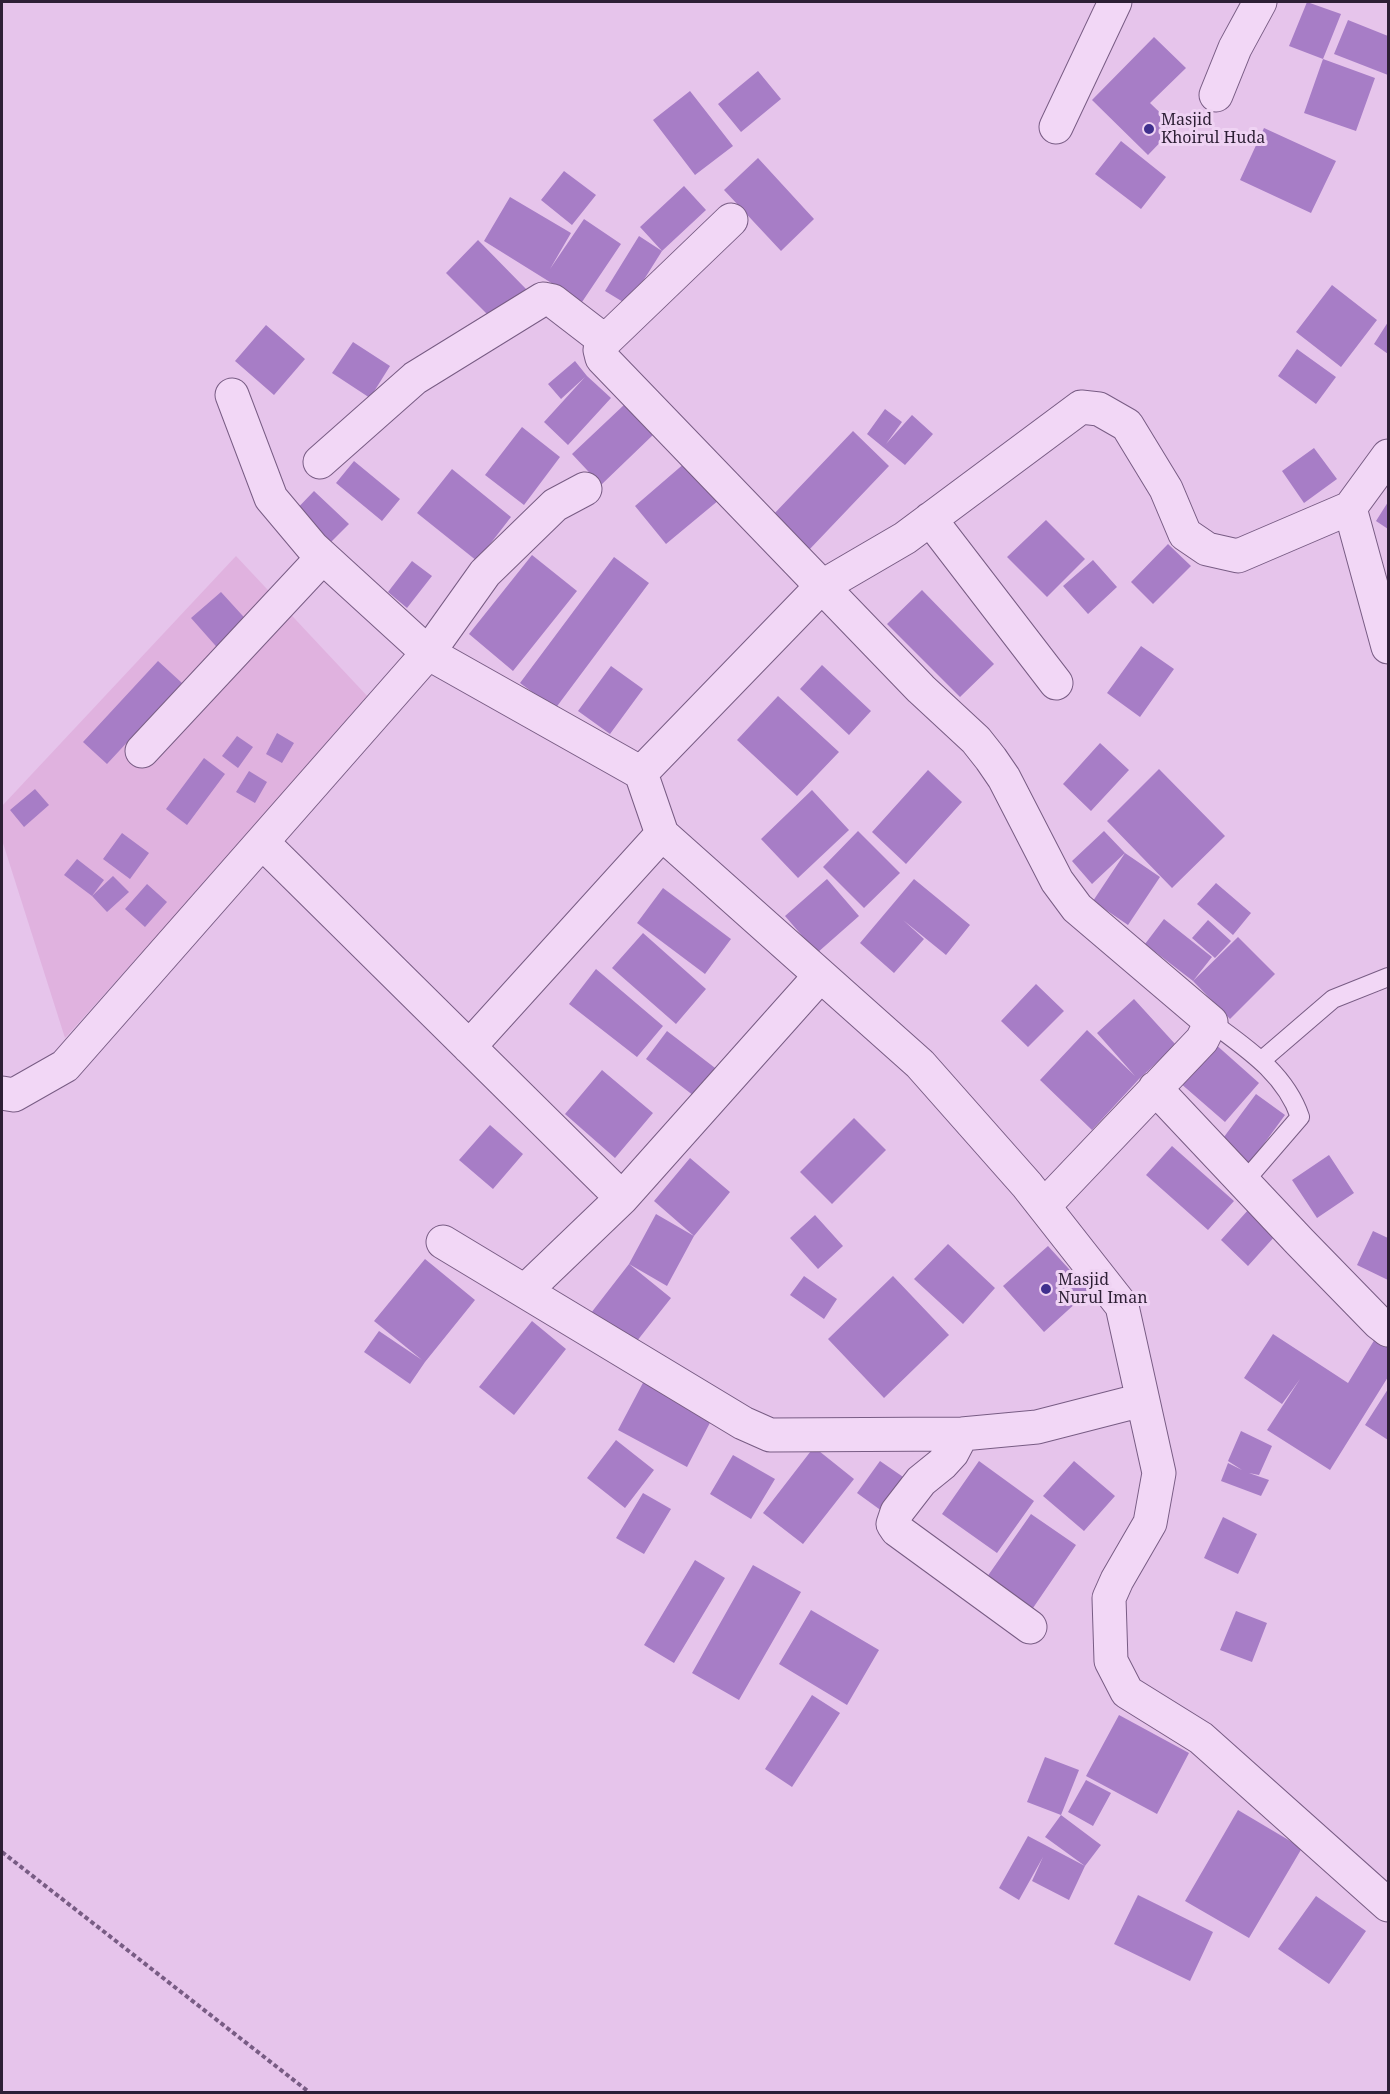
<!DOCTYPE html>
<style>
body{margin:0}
#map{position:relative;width:1390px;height:2094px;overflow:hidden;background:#e6c4eb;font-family:"Noto Serif",serif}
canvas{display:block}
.frame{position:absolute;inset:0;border:3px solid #2d1f35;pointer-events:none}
</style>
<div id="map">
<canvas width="1390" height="2094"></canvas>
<div class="frame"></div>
</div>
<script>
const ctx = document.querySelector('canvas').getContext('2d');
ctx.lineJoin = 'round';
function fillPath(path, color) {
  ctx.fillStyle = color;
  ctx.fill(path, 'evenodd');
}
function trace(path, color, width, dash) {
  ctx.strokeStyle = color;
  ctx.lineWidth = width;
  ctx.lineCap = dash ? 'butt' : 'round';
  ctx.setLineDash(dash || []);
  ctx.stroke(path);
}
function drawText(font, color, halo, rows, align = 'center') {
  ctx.font = font + ' "Noto Serif",serif';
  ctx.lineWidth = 6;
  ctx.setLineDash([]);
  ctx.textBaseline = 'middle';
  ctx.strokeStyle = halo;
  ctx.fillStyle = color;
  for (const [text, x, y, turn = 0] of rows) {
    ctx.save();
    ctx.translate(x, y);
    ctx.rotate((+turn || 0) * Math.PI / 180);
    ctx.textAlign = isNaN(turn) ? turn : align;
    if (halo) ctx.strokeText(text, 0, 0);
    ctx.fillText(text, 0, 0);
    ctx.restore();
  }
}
fillPath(new Path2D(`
 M236 556 370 699 65 1038 2 840V806Z`), '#e0b2df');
fillPath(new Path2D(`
 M1307 2 1341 14 1323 59 1289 46Z
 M1348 20 1388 36V75L1334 54Z
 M1154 37 1186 68 1150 103 1175 127 1148 155 1092 100Z
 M1323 59 1375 78 1356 131 1304 113Z
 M758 71 781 99 741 132 718 104Z
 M690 91 733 146 695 175 653 120Z
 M1264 128 1336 161 1311 213 1240 180Z
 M1121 141 1166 177 1141 209 1095 174Z
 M758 158 814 219 781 251 724 190Z
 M564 171 596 195 572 225 541 200Z
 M684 186 706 210 662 251 628 305 605 291 639 236 662 251 640 227Z
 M510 197 571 233 550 269 584 219 621 244 582 302 484 241Z
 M478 240 528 291 496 323 446 273Z
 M1332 285 1377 320 1341 367 1296 332Z
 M1388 322V354L1374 344Z
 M266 325 305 359 274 395 235 361Z
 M353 342 390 366 370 398 332 373Z
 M1297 349 1336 377 1316 404 1278 376Z
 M575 361 587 376 611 398 568 445 544 422 585 377 561 399 548 384Z
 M625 404 654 434 601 485 572 454Z
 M885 409 902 422 886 444 912 415 933 434 905 465 867 434Z
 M522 427 560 457 524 505 485 475Z
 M853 431 889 466 808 551 772 516Z
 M1314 448 1337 479 1304 503 1282 471Z
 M693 456 725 495 666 544 635 506Z
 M354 461 400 499 382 521 336 483Z
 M452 469 511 517 477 561 417 513Z
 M314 491 349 524 324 549 290 516Z
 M1388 502V529L1376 521Z
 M1046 520 1085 559 1047 597 1007 557Z
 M1168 544 1191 566 1153 604 1131 582Z
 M532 555 577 591 513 671 469 634Z
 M614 557 649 583 555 709 520 683Z
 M1093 560 1117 587 1088 614 1063 586Z
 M412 561 432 576 407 608 388 592Z
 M922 590 994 664 960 697 887 624Z
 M221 592 252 626 222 653 191 618Z
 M1141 646 1174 669 1140 717 1107 693Z
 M158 661 182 683 107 764 83 742Z
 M822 665 871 711 849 735 800 689Z
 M611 666 643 689 610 734 578 711Z
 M778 696 839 752 797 796 737 740Z
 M277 733 294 743 282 763 266 754Z
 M237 736 253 747 238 768 222 756Z
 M1100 743 1129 770 1091 811 1063 784Z
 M204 758 225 774 187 825 166 809Z
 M1159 769 1225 836 1172 888 1107 821Z
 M928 770 962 802 906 864 872 832Z
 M249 771 267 782 255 803 236 792Z
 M35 789 49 805 24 827 10 810Z
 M812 790 849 830 798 878 761 839Z
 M858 831 900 873 864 908 823 867Z
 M1104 831 1125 853 1092 884 1072 861Z
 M122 833 149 853 130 879 103 859Z
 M1125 853 1160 877 1128 925 1093 901Z
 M77 859 104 880 92 896 113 876 129 892 107 912 92 896 64 875Z
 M827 879 859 916 817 953 785 916Z
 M914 879 970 925 946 955 903 920 924 939 894 973 860 943Z
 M1216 883 1251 913 1233 935 1197 904Z
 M147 884 167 902 145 927 125 909Z
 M663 888 731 939 705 974 637 923Z
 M1164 919 1212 957 1193 981 1238 937 1275 974 1230 1019 1193 981 1145 944Z
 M1208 920 1231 941 1215 958 1192 938Z
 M643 933 706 989 676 1024 612 968Z
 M596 969 663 1026 637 1057 569 1004Z
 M1036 984 1064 1011 1028 1047 1001 1021Z
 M1134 999 1176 1045 1139 1079 1092 1130 1040 1080 1087 1030 1135 1076 1097 1033Z
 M667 1031 719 1071 698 1099 646 1059Z
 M1214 1043 1259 1083 1225 1122 1179 1082Z
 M602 1070 653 1113 615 1158 565 1114Z
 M1256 1094 1285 1115 1247 1167 1218 1145Z
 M854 1118 886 1150 832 1204 800 1172Z
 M490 1125 523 1154 493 1189 459 1160Z
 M1172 1146 1234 1201 1208 1230 1146 1175Z
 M1329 1155 1354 1193 1317 1218 1292 1180Z
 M690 1158 730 1192 694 1236 667 1286 629 1264 656 1214 694 1236 654 1201Z
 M1249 1209 1276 1235 1248 1266 1221 1240Z
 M815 1215 843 1246 818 1269 790 1238Z
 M1373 1231 1388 1238V1280L1357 1265Z
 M948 1244 995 1288 963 1324 914 1279Z
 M1048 1246 1089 1291 1044 1332 1003 1286Z
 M425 1259 475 1300 425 1362 410 1384 364 1352 379 1331 422 1360 374 1321Z
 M629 1264 671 1298 633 1346 591 1313Z
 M804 1276 837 1299 824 1319 790 1295Z
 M893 1276 949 1335 884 1398 828 1339Z
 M532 1321 566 1349 514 1415 479 1387Z
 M1273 1334 1348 1383 1378 1334 1388 1341V1377L1330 1470 1267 1430 1300 1379 1282 1404 1244 1378Z
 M645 1379 714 1415 687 1467 618 1430Z
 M1388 1389V1440L1365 1425Z
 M1241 1431 1272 1446 1259 1475 1249 1473 1269 1480 1261 1496 1221 1481 1228 1463 1242 1470 1228 1461Z
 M616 1440 654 1470 625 1508 587 1478Z
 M814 1447 854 1479 803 1544 763 1513Z
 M733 1455 775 1479 751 1519 710 1494Z
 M880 1461 909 1481 886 1514 857 1493Z
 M979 1461 1034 1501 997 1553 942 1514Z
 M1074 1461 1115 1496 1084 1531 1043 1496Z
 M643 1493 671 1509 644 1554 616 1538Z
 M1031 1514 1076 1545 1033 1608 987 1577Z
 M1223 1517 1257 1534 1238 1574 1204 1558Z
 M695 1560 725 1578 674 1663 644 1645Z
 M753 1565 801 1592 739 1700 692 1673Z
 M811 1610 879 1650 847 1705 779 1664Z
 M1236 1611 1267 1623 1252 1662 1220 1650Z
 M812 1695 840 1713 792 1787 765 1769Z
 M1119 1715 1189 1753 1157 1814 1086 1776Z
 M1045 1757 1079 1770 1061 1815 1101 1845 1085 1866 1069 1900 1032 1881 1043 1857 1019 1900 999 1888 1028 1836 1085 1866 1045 1837 1061 1815 1027 1802Z
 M1086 1780 1111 1793 1093 1826 1068 1812Z
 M1238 1810 1302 1848 1249 1938 1185 1901Z
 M1138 1895 1213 1932 1190 1981 1114 1944Z
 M1316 1896 1366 1931 1329 1984 1278 1949Z`), '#a77dc6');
const service = new Path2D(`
 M1211 1022C1246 1048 1285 1073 1300 1117L1244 1182
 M1262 1060 1333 999 1388 977`);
const minor = new Path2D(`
 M1216 95 1235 48 1260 2
 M1056 127 1115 2
 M731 220 605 341 600 350 602 358 921 689 976 740 991 759 1004 778 1057 881 1077 908 1211 1022 1202 1040 1044 1206
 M232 395 271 498 313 548 428 653 641 773 662 834 920 1064 1027 1185 1122 1306 1159 1473 1150 1523 1117 1580 1109 1598 1111 1661 1127 1692 1201 1738 1388 1905
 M320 462 415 378 543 299 553 301 605 341
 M1350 508 1388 647
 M930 519 1056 683
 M142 751 323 557
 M641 773 821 587 905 538 1081 407 1099 409 1127 425 1166 489 1185 534 1207 549 1238 556 1350 508 1388 456
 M263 843 622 1198
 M469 1047 662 834
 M1155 1088 1300 1242 1379 1323 1388 1330
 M2 1093 14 1095 65 1066 428 653 485 573 555 505 585 489
 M443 1242 743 1423 770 1435 962 1434 1037 1427 1142 1400
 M525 1291 622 1198 820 976
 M962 1434 952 1453 942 1464 921 1481 897 1512 893 1524 897 1530 1030 1627`);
trace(service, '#785c84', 20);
trace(minor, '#785c84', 35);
trace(new Path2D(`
 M2 1852 309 2092`), '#785c84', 4, [4.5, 3]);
trace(service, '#f2d7f6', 18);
trace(minor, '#f2d7f6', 33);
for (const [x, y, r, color] of [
 [1149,129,6,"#40308e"],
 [1046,1289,6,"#40308e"]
]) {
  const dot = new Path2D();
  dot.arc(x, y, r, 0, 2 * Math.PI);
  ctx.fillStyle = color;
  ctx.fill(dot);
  trace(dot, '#efd3f3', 2);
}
drawText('16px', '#2d1f35', '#efd3f3', [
 ["Masjid",1161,120],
 ["Khoirul Huda",1161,138],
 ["Masjid",1058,1280],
 ["Nurul Iman",1058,1298]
], 'left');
</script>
